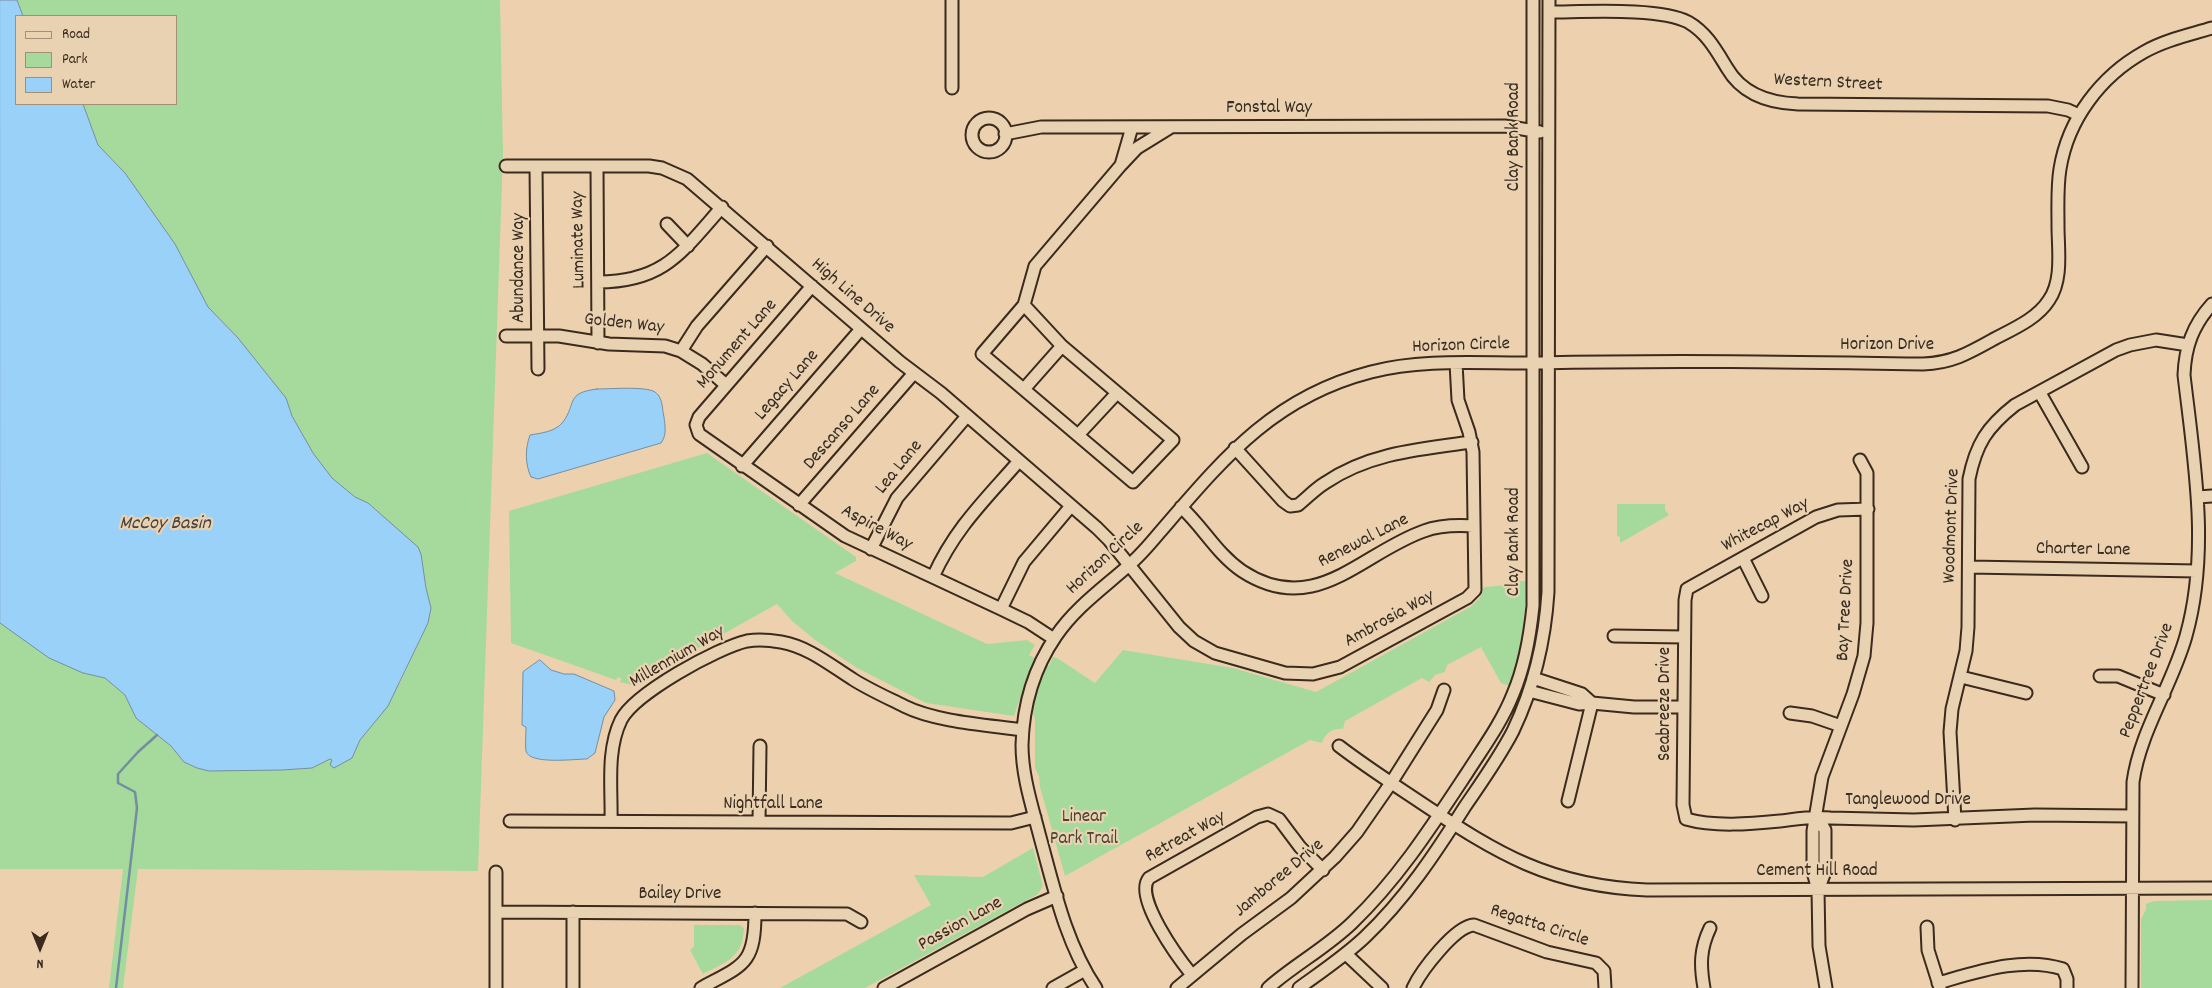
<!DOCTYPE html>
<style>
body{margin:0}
#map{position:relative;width:2212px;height:988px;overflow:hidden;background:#edd1ae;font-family:Dekko,sans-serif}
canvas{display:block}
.legend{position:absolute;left:15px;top:15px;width:162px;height:90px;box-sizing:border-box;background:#e9d2b2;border:1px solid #a38f77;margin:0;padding:6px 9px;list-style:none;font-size:15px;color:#3b2a1e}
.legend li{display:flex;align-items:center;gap:10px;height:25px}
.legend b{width:25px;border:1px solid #a38f77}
.north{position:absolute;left:15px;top:923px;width:50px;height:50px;-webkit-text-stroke:4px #e9d2b2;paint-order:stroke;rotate:180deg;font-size:14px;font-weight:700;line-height:20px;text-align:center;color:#3b2a1e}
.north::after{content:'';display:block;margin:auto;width:18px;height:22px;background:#3b2a1e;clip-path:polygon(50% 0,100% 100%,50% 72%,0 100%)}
</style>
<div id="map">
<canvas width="2212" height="988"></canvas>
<ul class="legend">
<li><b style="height:6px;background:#e9d2b2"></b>Road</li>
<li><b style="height:14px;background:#a5da9c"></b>Park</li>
<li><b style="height:14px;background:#9ad1f9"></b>Water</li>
</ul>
<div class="north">N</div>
</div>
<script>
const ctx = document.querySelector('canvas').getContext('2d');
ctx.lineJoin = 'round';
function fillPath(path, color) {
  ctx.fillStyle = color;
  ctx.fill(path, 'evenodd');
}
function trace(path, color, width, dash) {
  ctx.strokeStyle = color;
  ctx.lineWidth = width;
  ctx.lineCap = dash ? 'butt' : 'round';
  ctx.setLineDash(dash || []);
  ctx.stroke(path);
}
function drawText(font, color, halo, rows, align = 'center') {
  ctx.font = font + ' Dekko,sans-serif';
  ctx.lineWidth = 4.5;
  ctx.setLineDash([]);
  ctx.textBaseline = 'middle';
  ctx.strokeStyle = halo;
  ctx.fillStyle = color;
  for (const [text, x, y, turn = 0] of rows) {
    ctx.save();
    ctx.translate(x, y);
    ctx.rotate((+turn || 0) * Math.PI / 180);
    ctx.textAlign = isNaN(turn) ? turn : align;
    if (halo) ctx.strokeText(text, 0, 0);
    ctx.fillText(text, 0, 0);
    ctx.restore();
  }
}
fillPath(new Path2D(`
 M17 0H500L503 154 478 871 138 869 123 988H109L123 869H0V623L83 673 105 678 125 695 136 718 171 746 184 762 197 768 282 770 312 768 330 759 352 758 360 740 400 683 428 623 431 608 426 588 421 554 368 503 355 497 332 478 313 453 292 416 286 398 238 338 208 307 175 244 125 173 98 145 83 104H176V16H23Z
 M707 453 856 557V561L835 573 987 644 1027 640 1035 645 1029 655 1049 666 1053 657 1057 658 1095 683 1123 650 1233 668 1316 692 1470 607 1480 598 1484 587 1509 585 1518 581H1526C1526 618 1521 651 1510 686L1501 683 1481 647 1447 665 1445 672 1435 675 1429 682 1422 678 1345 721 1343 729C1333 728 1325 733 1322 743L1310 740 1065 876 1040 787 1039 776 1035 768V719L1033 714 1035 704 1020 698 1014 716 926 703 857 668 815 640 792 621 777 604 632 685 620 682 621 678 618 677 616 680 511 643 509 511Z
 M1617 504H1665V510L1669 515 1620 543V537L1617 536Z
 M1033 848 1043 886 1038 894 865 988H780L931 905 914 875 983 877Z
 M2212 900V988H2141V919L2146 909V904L2154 901Z
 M694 925H740L744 928C743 958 726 962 703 974L690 950 694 947Z`), '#a5da9c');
const water = new Path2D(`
 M0 0H17L23 16H16V104H83L98 145 125 173 175 244 208 307 238 338 286 398 292 416 313 453 332 478 355 497 368 503 418 547 421 554 426 588 431 608 428 623 388 706 360 740 352 758 334 768 330 765 332 760 330 759 312 768 282 770 209 771 197 768 184 762 171 746 136 718 125 695 105 678 83 673 49 658 0 623Z
 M597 389C609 389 646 386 655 392 663 397 662 409 664 417 665 426 667 435 661 443L538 479 531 477C525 464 525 449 530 435 541 433 555 432 563 422 577 403 565 393 597 389Z
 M540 660 551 670 564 674H574L614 691 615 700 604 717 595 753 587 759C575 759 529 765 526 751 525 746 526 733 526 727L522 725 523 672Z`);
fillPath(water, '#9ad1f9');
trace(water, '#748ea1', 1);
trace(new Path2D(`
 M116 988 137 808 135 792 118 783V774L138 752 157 735`), '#748ea1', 2.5);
const minor = new Path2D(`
 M952 0V88
 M1549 12C1583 12 1660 7 1688 22 1707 33 1716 50 1727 68 1742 94 1770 103 1798 104L2048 106 2068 110 2079 115
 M972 135a17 17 0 1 1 34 0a17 17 0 1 1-34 0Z
 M1132 127 1121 165 1137 148 1171 127
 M1005 134 1041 127 1505 126 1540 132
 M506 166H649L662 168 687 179 900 362 941 393 1097 528 1109 540 1179 627 1194 641 1215 653 1285 673 1313 674 1340 667 1467 598 1475 590 1473 452 1469 432 1458 400 1456 363
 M536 166 538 369
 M597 166 598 343
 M667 224 688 246
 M598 282C664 282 682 252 722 207
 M812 286 699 417 696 425 699 434 845 536 1001 609 1028 622 1054 639
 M1024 305 1062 346 1173 440 1133 482 982 354 1024 305 1035 266 1121 165
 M506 336H559L609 344 665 346 681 351 702 364 726 385
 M681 351 697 326 767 246
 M1024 389 1062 346
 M2040 393 2082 467
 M1078 435 1117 393
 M1235 448 1283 501 1290 506 1298 505C1307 498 1315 489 1325 483 1369 453 1420 449 1472 442
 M742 466 861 329
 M2198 497 2212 496
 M799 505 914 373
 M1181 507C1203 527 1217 554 1242 571 1315 619 1361 553 1424 531 1440 525 1458 525 1474 526
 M1868 509 1838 510 1816 517 1687 589 1685 600 1683 805 1686 819C1714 827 1750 824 1780 821 1797 819 1813 816 1830 818L1914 820 2035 815 2132 816
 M871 549 897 498 967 416
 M1743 558 1762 596
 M1969 567 2197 571
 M933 577C955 528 985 500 1019 461
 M1001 609 1024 562 1071 506
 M1614 636 1684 637
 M2100 676H2118L2164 695
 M1961 677 2026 693
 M1533 678 1582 694 1592 703
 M1529 691 1579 704 1592 703 1634 707H1684
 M1790 713 1812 716 1841 726
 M1339 746C1365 766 1393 784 1420 802 1498 854 1550 886 1647 890L2212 888
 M1568 801 1592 703
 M1817 816 1825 830V872L1818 890
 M1955 820 1950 732 1952 709 1966 651 1968 627 1969 479C1976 444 1987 427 2015 405L2116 350 2130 345 2156 340 2188 345
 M510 821 1011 823 1035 817
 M611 821C612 789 606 751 621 720 635 693 717 648 747 641 758 639 770 640 781 642 809 647 830 665 854 680 870 690 888 698 904 706 936 722 988 725 1023 730
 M759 822 760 746
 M496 912 847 914 861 922
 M1927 927 1928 950 1940 988
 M1346 954 1382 988
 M1192 975C1179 959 1133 897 1149 878L1257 817 1268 814 1279 819 1300 847 1323 870
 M1938 983C1977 972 2022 956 2063 969L2067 979V988
 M496 988V872
 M573 988V912
 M701 988C743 965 755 965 755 913
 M884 988 1027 909 1057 896
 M1053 988 1085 970
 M1096 988C1066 944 1054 888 1040 837 1032 806 1022 776 1022 745 1023 706 1034 668 1056 636 1075 608 1102 589 1128 566 1140 556 1150 544 1160 532 1223 459 1273 397 1371 372 1425 358 1483 364 1539 363 1667 360 1795 362 1923 364 1952 363 1969 353 1994 339 2013 329 2037 319 2049 300 2063 280 2058 249 2058 226 2058 207 2057 187 2060 169 2068 119 2101 76 2144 52 2165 40 2189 35 2212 28
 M1177 988 1242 934 1291 898 1335 857 1357 832 1391 783 1437 710 1444 690
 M1268 988C1294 965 1326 948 1352 923 1398 879 1432 826 1467 773 1483 748 1502 722 1513 694 1525 666 1530 636 1533 606V0
 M1299 988C1321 972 1345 956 1365 937 1405 899 1435 854 1464 808 1481 783 1499 758 1513 731 1534 687 1545 640 1548 592L1549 0
 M1413 988C1421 971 1455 926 1474 925L1547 952 1596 963 1604 971 1605 988
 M1704 988C1700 965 1700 949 1710 928
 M1826 988 1819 946 1818 890 1813 872V831L1822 777 1853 694 1864 656 1867 623V473L1860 460
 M2132 988 2133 782C2140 731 2172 686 2186 636 2210 551 2194 461 2184 375 2185 347 2193 325 2212 304`);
trace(minor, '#3b2a1e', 15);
trace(minor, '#e9d2b2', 11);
drawText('19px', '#3b2a1e', '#e9d2b2', [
 ["Western Street",1828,84,3],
 ["Fonstal Way",1269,109],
 ["Clay Bank Road",1515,137,-90],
 ["Luminate Way",580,240,-91],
 ["Abundance Way",520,268,-90],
 ["High Line Drive",852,297,41],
 ["Golden Way",624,325,6],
 ["Monument Lane",738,345,-49],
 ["Horizon Drive",1887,346],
 ["Horizon Circle",1461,347,-2],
 ["Legacy Lane",788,386,-49],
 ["Descanso Lane",843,428,-49],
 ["Lea Lane",900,468,-51],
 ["Whitecap Way",1766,526,-28],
 ["Woodmont Drive",1953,526,-88],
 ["Aspire Way",876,529,28],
 ["Renewal Lane",1364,542,-27],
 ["Clay Bank Road",1515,542,-90],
 ["Charter Lane",2083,551,1],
 ["Horizon Circle",1106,559,-43],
 ["Bay Tree Drive",1847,610,-87],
 ["Ambrosia Way",1390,620,-29],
 ["Millennium Way",678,658,-30],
 ["Peppertree Drive",2148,681,-69],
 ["Seabreeze Drive",1666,704,-90],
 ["Tanglewood Drive",1908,801],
 ["Nightfall Lane",773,805],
 ["Retreat Way",1186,838,-29],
 ["Cement Hill Road",1817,872],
 ["Jamboree Drive",1280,879,-40],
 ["Bailey Drive",680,895],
 ["Passion Lane",961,925,-29],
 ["Regatta Circle",1539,927,18]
]);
drawText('19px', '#4b4431', '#e9d2b2', [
 ["Linear",1084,818],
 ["Park Trail",1084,840]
]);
drawText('italic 20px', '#49433f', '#e9d2b2', [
 ["McCoy Basin",165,525]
]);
</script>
